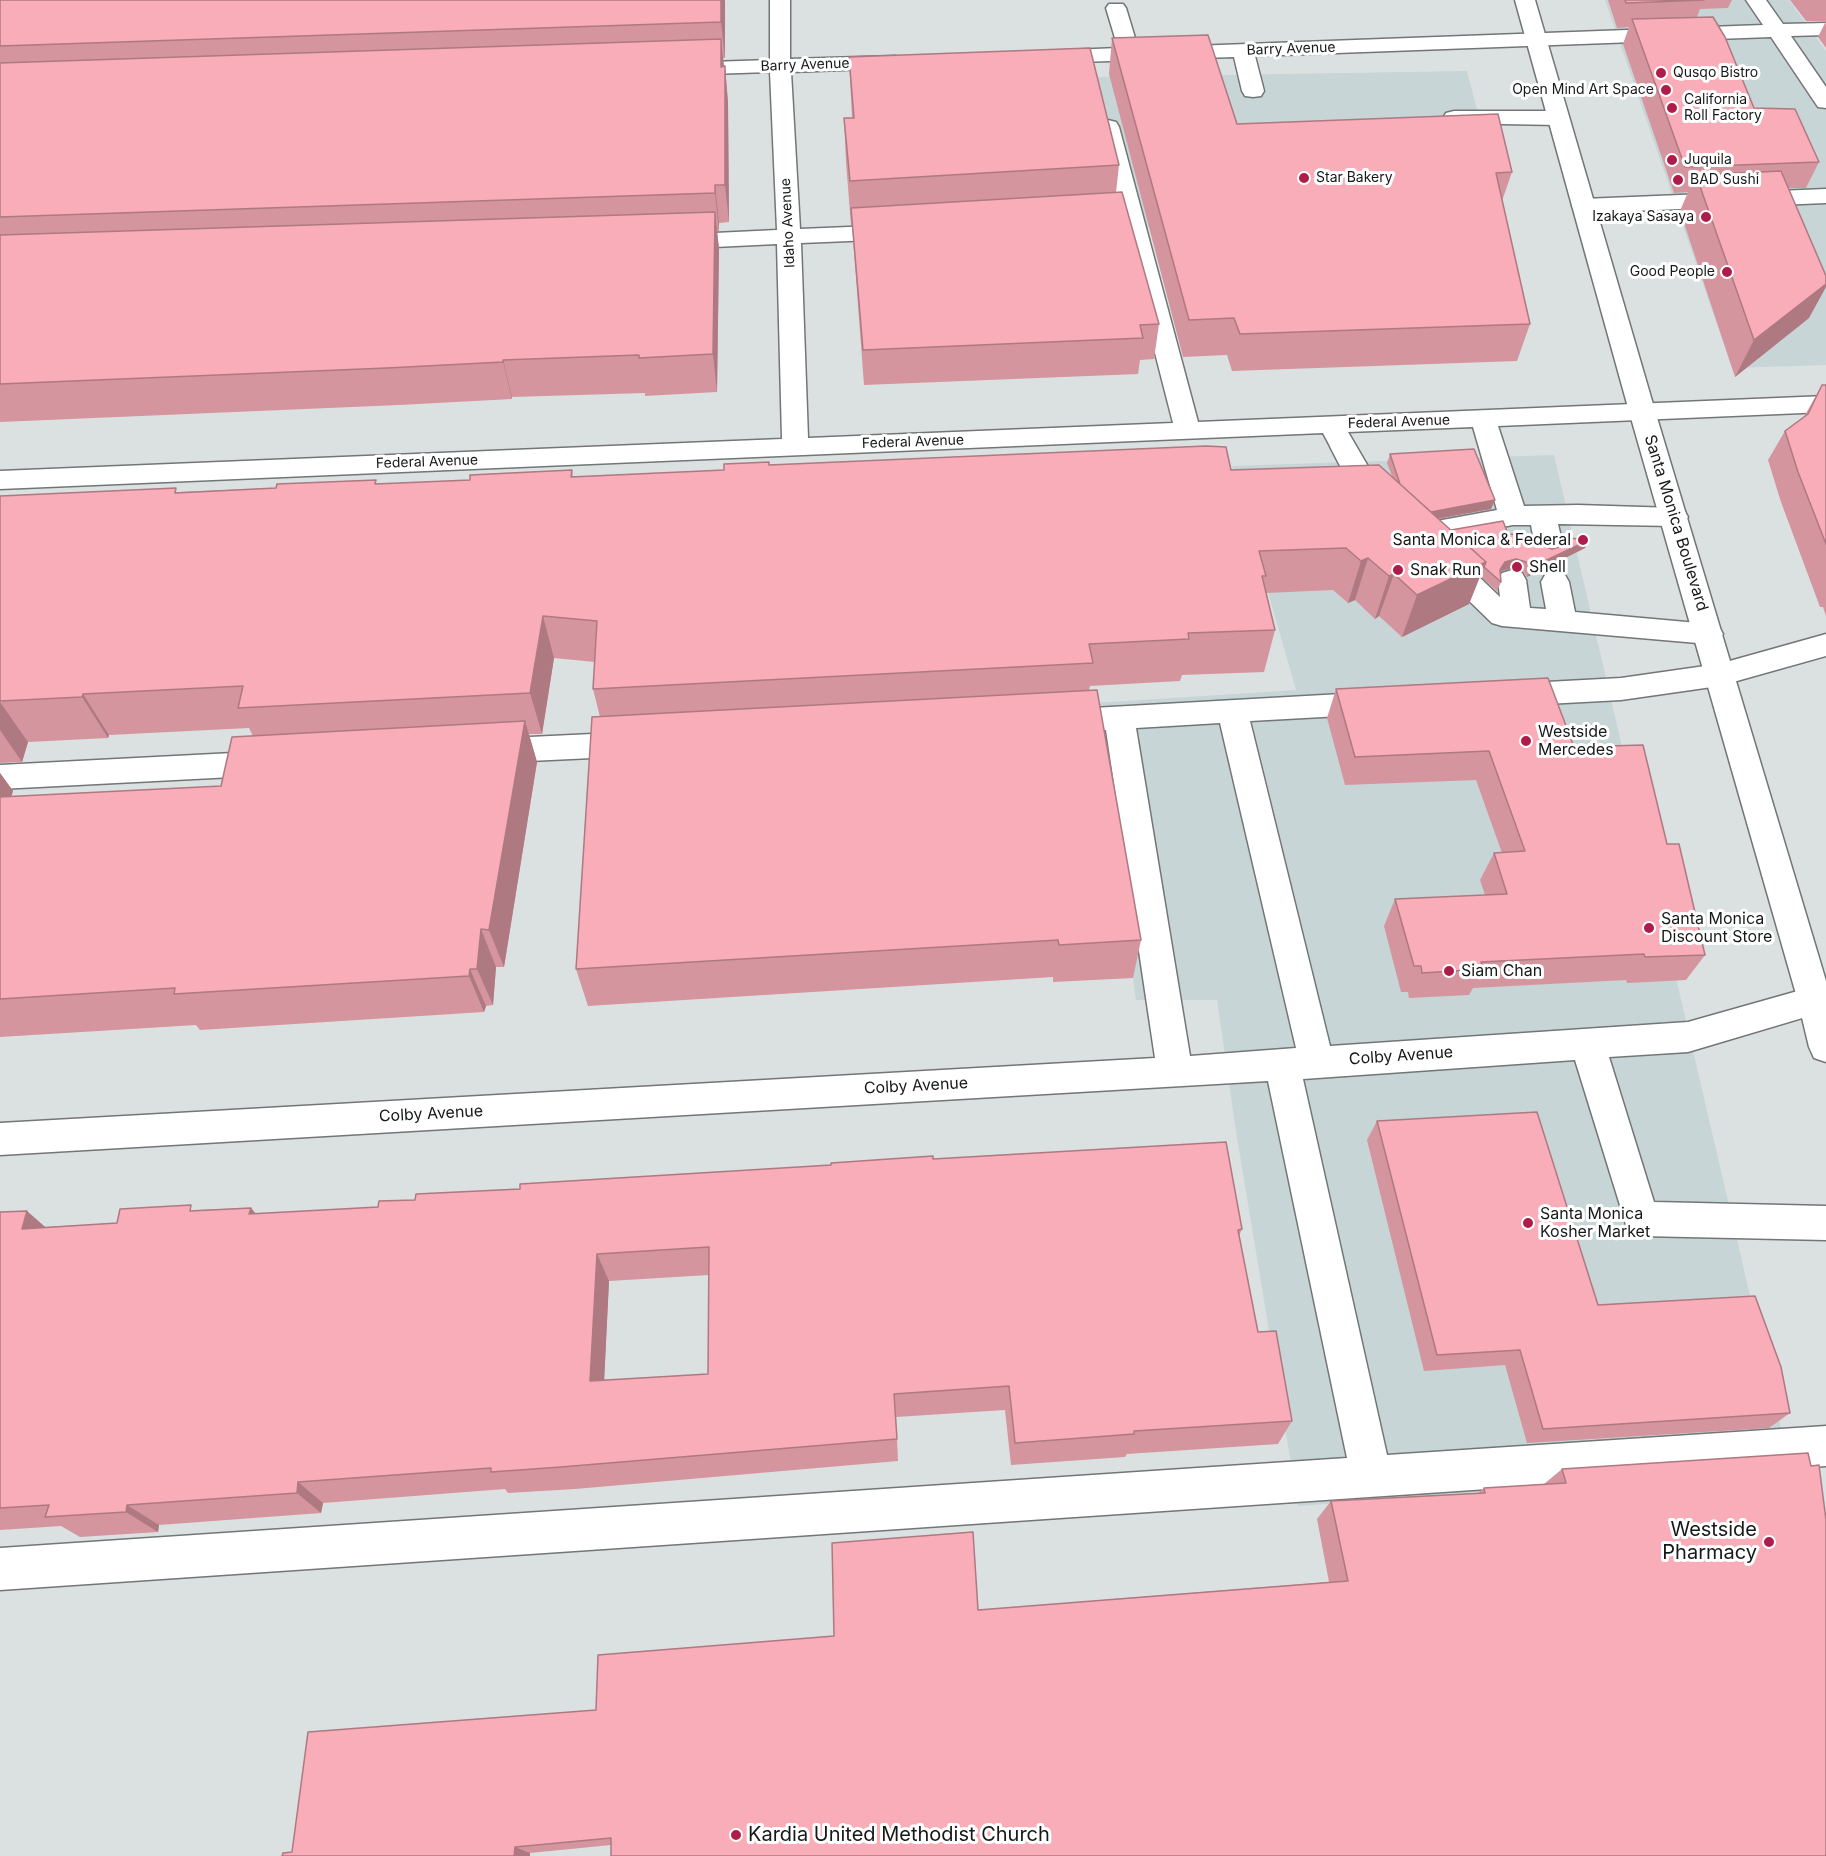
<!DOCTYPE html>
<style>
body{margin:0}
canvas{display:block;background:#dbe0e1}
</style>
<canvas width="1826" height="1856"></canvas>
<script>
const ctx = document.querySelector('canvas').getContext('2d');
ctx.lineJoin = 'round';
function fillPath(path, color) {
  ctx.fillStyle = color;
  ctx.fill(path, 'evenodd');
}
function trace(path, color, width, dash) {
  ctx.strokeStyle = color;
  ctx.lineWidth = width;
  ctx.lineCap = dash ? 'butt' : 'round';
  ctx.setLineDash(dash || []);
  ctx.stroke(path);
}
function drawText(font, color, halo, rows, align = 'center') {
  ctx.font = font + ' Inter,sans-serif';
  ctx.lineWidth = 6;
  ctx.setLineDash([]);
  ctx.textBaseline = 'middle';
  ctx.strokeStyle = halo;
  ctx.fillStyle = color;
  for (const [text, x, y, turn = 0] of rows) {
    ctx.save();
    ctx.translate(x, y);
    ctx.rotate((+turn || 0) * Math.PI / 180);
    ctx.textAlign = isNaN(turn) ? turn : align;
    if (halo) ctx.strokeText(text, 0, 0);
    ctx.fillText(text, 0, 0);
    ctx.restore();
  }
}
fillPath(new Path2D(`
 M1605 0H1789L1826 51V365L1732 368Z
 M1467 71 1503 211 1140 228 1097 77Z
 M1554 455 1791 1471 1298 1506 1236 1131 1217 1000H1136L1095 703 1296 690 1232 466Z`), '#c7d5d6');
const minor = new Path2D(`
 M770 0H790V59L895 56 902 58 905 62 902 66 895 68 791 72 800 229 897 225 905 227 909 232 905 237 897 239 801 243 808 438 1173 423 1097 127 1100 122 1108 120 1116 122 1119 127 1198 422 1826 396V412L1498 426 1524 506 1578 505 1674 508 1684 510 1688 517 1684 524 1674 526 1558 524 1563 546 1559 553 1549 556 1539 553 1535 546 1531 525H1513L1415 543 1405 541 1401 534 1405 527 1415 525 1497 510 1473 427 1348 432 1380 487 1393 502 1389 508C1382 510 1377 512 1370 509 1356 502 1332 449 1323 433L0 489V471L782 439 777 244 673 249 665 247 661 242 665 237 673 235 777 230 770 72 680 75 673 73 670 69 673 65 680 63 770 60Z
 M1746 0H1766L1783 24 1826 23V35L1791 36 1826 87V108L1818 107 1771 37 1255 56 1264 91 1261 96 1253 97 1245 96 1242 91 1234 57 1048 63 1041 61 1038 57 1041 53 1048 51 1118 48 1106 8 1109 4H1123L1126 8 1138 48 1763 25Z
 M1454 111H1558L1566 113 1569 118 1566 123 1558 125 1446 123 1443 118 1446 113Z
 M1826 189V203L1583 213 1575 211 1572 206 1575 201 1583 199Z
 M1442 548 1452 551 1500 597 1498 580 1502 573 1512 570 1522 573 1526 580 1530 608 1546 609 1541 582 1545 575 1555 572 1565 575 1569 582 1575 612 1709 624 1719 627 1723 634 1719 641 1709 644 1502 626 1492 623 1432 565 1428 558 1432 551Z
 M1826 634V656L1719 686 1621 700 1509 706 1498 703 1494 695 1498 687 1509 684 1621 678 1719 664Z
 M1377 692 1388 695 1392 703 1388 711 1377 714 1250 721 1330 1046 1688 1022 1826 983V1011L1688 1052 1609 1057 1654 1202 1826 1206V1240L1641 1236 1628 1231 1575 1060 1303 1079 1387 1455 1826 1426V1466L0 1590V1548L1347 1458 1268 1081 0 1155V1123L1155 1058 1106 730 1057 732 1046 729 1042 721 1046 713 1057 710ZM1220 723 1296 1048 1190 1056 1136 728Z
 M634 732 645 736 649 744 645 752 634 756 488 763 477 759 473 751 477 743 488 739Z
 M272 751 283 755 287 763 283 771 272 775 0 789V765Z`);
const major = new Path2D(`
 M1515 0H1535L1655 411 1826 981V1062L1814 1058 1809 1047 1798 1001 1629 411Z`);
trace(minor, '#727676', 3);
trace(major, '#727676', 3);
fillPath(minor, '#fff');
fillPath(major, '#fff');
fillPath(new Path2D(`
 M0 0H725V58H723L724 66H725L728 103 729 222 719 223V231H717L719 249 717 392 645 396V393L512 397V399L399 405 0 422Z
 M1608 0H1732L1728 8 1700 9 1697 17 1754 108 1819 162 1806 188H1788L1809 318 1735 377 1680 211 1688 192 1674 193 1623 44 1629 27 1617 28Z
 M1790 0H1826V48L1818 37 1826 21H1806Z
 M1112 38 1237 124 1512 172 1502 201 1530 324 1517 361 1232 371 1227 355 1183 357 1109 74Z
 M849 57 1119 165 1116 193 1159 324 1154 359 1140 360 1138 374 864 385 852 225H851L846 162 844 118H852Z
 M1822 385H1826V616L1823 607H1820L1781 502 1768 460 1785 431 1804 417Z
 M1390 454 1495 500 1491 509 1438 518 1451 530 1508 534 1552 549 1585 548 1527 577 1523 571 1513 568 1501 571 1500 573 1501 582 1497 591 1480 576 1469 604 1402 637 1379 616 1375 619 1355 600 1348 603 1333 590 1266 593 1275 630 1264 672 1182 675 1180 681 1090 686 1089 690 1141 940 1133 978 1053 982V977L588 1006 576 969 600 717 593 689 595 662 554 658 542 734H529L537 762 504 967H496L493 1005 486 1006 484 1012 200 1030 196 1025 0 1037V773L13 791 11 797 221 786 253 736 249 728 109 735 108 738 28 742 22 762 0 763V496L178 492 470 480 572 470 573 477 724 470 769 465 1231 470 1392 476 1387 463Z
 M1336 689 1574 747 1667 844 1705 955 1686 980 1627 983 1626 980 1473 988 1469 995 1409 998 1408 992H1401L1384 926 1395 899 1485 895 1480 880 1494 853H1502L1476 780 1345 785 1327 718Z
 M1377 1121 1598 1305 1790 1413 1769 1428 1527 1443 1505 1365 1424 1371 1367 1140Z
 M933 1159 1242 1229 1239 1236 1258 1332 1292 1421 1278 1444 1127 1454 1125 1457 1011 1465 1005 1410 896 1417 898 1461 575 1489 508 1493 505 1489 323 1503 321 1513 159 1525 158 1532 80 1537 61 1526 0 1530V1212L46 1227 117 1223 196 1210 251 1208 256 1214 378 1207 415 1200 520 1189ZM709 1275 708 1374 604 1380 609 1281Z
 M1808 1453 611 1845 530 1853 292 1852 596 1710 834 1636 978 1610 1329 1582 1317 1519 1331 1501 1478 1493 1484 1488 1544 1484 1562 1469Z`), '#d5959e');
fillPath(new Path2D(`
 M721 0H725V58L721 22Z
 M721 39 725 76 721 67Z
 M725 66 728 103 729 222 725 185Z
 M715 185 719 223V231L715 193Z
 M715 212 719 249 717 392 713 354Z
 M1826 284V287L1809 318 1735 377 1754 340Z
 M503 360 512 397V399L503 362Z
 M1495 500 1491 509 1421 522 1424 513Z
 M1589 540 1585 548 1527 577 1530 568Z
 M1368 558 1355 600 1348 603 1361 561Z
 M1516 559 1513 568 1501 571 1496 579 1500 570 1505 562Z
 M1486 562 1469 604 1402 637 1417 595Z
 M1394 574 1379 616 1375 619 1389 576Z
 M543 616 554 658 542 734 530 693Z
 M83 694 109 735 108 738 82 697Z
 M0 702 28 742 22 762 0 730Z
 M525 721 537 762 504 967 489 930Z
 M0 773 13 791 0 832Z
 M481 929 496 967 493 1005 477 969Z
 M470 969 486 1006 484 1012 469 976Z
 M251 1208 275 1237 249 1214Z
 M27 1211 60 1240 22 1229Z
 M597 1254 609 1281 603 1405 590 1381Z
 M298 1482 323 1503 321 1513 297 1493Z
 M127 1505 159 1525 158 1532 126 1512Z
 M515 1847 530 1853V1856H514Z`), '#ae7981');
const building = new Path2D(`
 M0 0H721V22L0 46Z
 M1625 0H1704L1626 3Z
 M1713 17 1725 37 1754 108 1795 109 1819 162 1685 167 1632 19Z
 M1208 35 1237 124 1498 114 1512 172 1496 173 1530 324 1240 334 1234 318 1189 320 1112 38Z
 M721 39V67L725 66V185H715V193L0 217V63Z
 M1090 48 1119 165 850 181 844 118H854L849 57Z
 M1781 171 1826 276V284L1754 340 1696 175Z
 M1122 192 1159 324 1140 325 1143 338 863 350 851 208Z
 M715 212 713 354 639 358V355L503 360V362L387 368 0 384V235Z
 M1822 385H1826V544L1798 472 1785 431 1808 414Z
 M1206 446 1226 447 1231 470 1379 465 1486 562 1417 595 1394 574 1389 576 1368 558 1361 561 1346 548 1259 551 1266 576H1262L1275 630 1188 633 1189 639 1089 644 1093 663 593 689 597 621 543 616 530 693 238 708 243 686 83 694 82 697 0 701V496L176 488 175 493 276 488 277 484 376 480 375 484 470 480V475L572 470 571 477 724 470V464L769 462V465Z
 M1474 449 1495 500 1431 512 1400 484 1390 454Z
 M1503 521 1508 534 1536 536 1541 545 1552 549 1564 546 1569 538 1589 540 1530 568 1526 562 1516 559 1505 562 1500 570 1501 582 1484 567 1486 562 1451 530Z
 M1548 678 1574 747 1643 745 1667 844H1679L1705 955 1645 957 1644 954 1481 962 1483 969 1422 973 1421 966H1414L1395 899 1507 894 1494 853 1525 851 1489 751 1355 757 1336 689Z
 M1097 690 1141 940 1059 945 1058 940 576 969 592 717Z
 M525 721 489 930 481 929 477 969H470L469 976 174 994 175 988 0 999V797L221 786 232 737Z
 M1537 1112 1598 1305 1755 1296 1781 1367 1790 1413 1543 1429 1520 1350 1437 1355 1377 1121Z
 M1226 1142 1242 1229 1238 1230 1258 1332 1276 1331 1292 1421 1134 1431V1434L1015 1443 1009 1386 894 1394 897 1439 561 1467 491 1472V1468L298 1482 297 1493 127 1505 126 1512 45 1517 49 1505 0 1508V1212L27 1211 22 1229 117 1223 120 1209 191 1205 190 1211 251 1208 249 1214 378 1207 379 1201 415 1200 416 1194 520 1189V1184L831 1165V1163L933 1156V1159ZM709 1247 708 1374 590 1381 597 1254Z
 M1808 1453 1811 1466 1819 1465 1826 1520V1856H611V1838L515 1847 514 1856H282L283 1853 292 1852 308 1732 596 1710 598 1655 834 1636 832 1543 973 1532 978 1610 1348 1581 1331 1501 1485 1493 1484 1488 1566 1483 1562 1469Z`);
fillPath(building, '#f8adb8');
trace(building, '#ae7981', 1.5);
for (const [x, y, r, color] of [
 [1661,73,6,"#ae1c4a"],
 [1666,90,6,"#ae1c4a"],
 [1672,108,6,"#ae1c4a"],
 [1672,160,6,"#ae1c4a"],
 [1304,178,6,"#ae1c4a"],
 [1678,180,6,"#ae1c4a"],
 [1706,217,6,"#ae1c4a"],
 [1727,272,6,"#ae1c4a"],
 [1583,540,6,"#ae1c4a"],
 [1517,567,6,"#ae1c4a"],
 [1398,570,6,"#ae1c4a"],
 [1526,741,6,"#ae1c4a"],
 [1649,928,6,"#ae1c4a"],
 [1449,971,6,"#ae1c4a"],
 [1528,1223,6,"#ae1c4a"],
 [1769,1542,6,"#ae1c4a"],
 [736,1835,6,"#ae1c4a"]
]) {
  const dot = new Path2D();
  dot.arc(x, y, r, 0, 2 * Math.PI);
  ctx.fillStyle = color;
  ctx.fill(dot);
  trace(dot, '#fff', 2);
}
drawText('14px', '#171919', '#fff', [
 ["Barry Avenue",1291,49,-2],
 ["Barry Avenue",805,65,-2],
 ["Idaho Avenue",788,223,-93],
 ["Federal Avenue",1399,422,-2],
 ["Federal Avenue",913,442,-2],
 ["Federal Avenue",427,462,-2]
]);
drawText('14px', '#171919', '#fff', [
 ["Qusqo Bistro",1673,73],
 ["Open Mind Art Space",1654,90,"right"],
 ["California",1684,100],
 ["Roll Factory",1684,116],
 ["Juquila",1684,160],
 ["Star Bakery",1316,178],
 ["BAD Sushi",1690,180],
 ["Izakaya Sasaya",1694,217,"right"],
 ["Good People",1715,272,"right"]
], 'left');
drawText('16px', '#171919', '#fff', [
 ["Santa Monica Boulevard",1676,523,73],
 ["Colby Avenue",1401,1056,-4],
 ["Colby Avenue",916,1086,-3],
 ["Colby Avenue",431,1114,-3]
]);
drawText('16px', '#171919', '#fff', [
 ["Santa Monica & Federal",1571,540,"right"],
 ["Shell",1529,567],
 ["Snak Run",1410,570],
 ["Westside",1538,732],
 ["Mercedes",1538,750],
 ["Santa Monica",1661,919],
 ["Discount Store",1661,937],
 ["Siam Chan",1461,971],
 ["Santa Monica",1540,1214],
 ["Kosher Market",1540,1232]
], 'left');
drawText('20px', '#171919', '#fff', [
 ["Westside",1757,1530],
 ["Pharmacy",1757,1553],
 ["Kardia United Methodist Church",748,1835,"left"]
], 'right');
</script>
